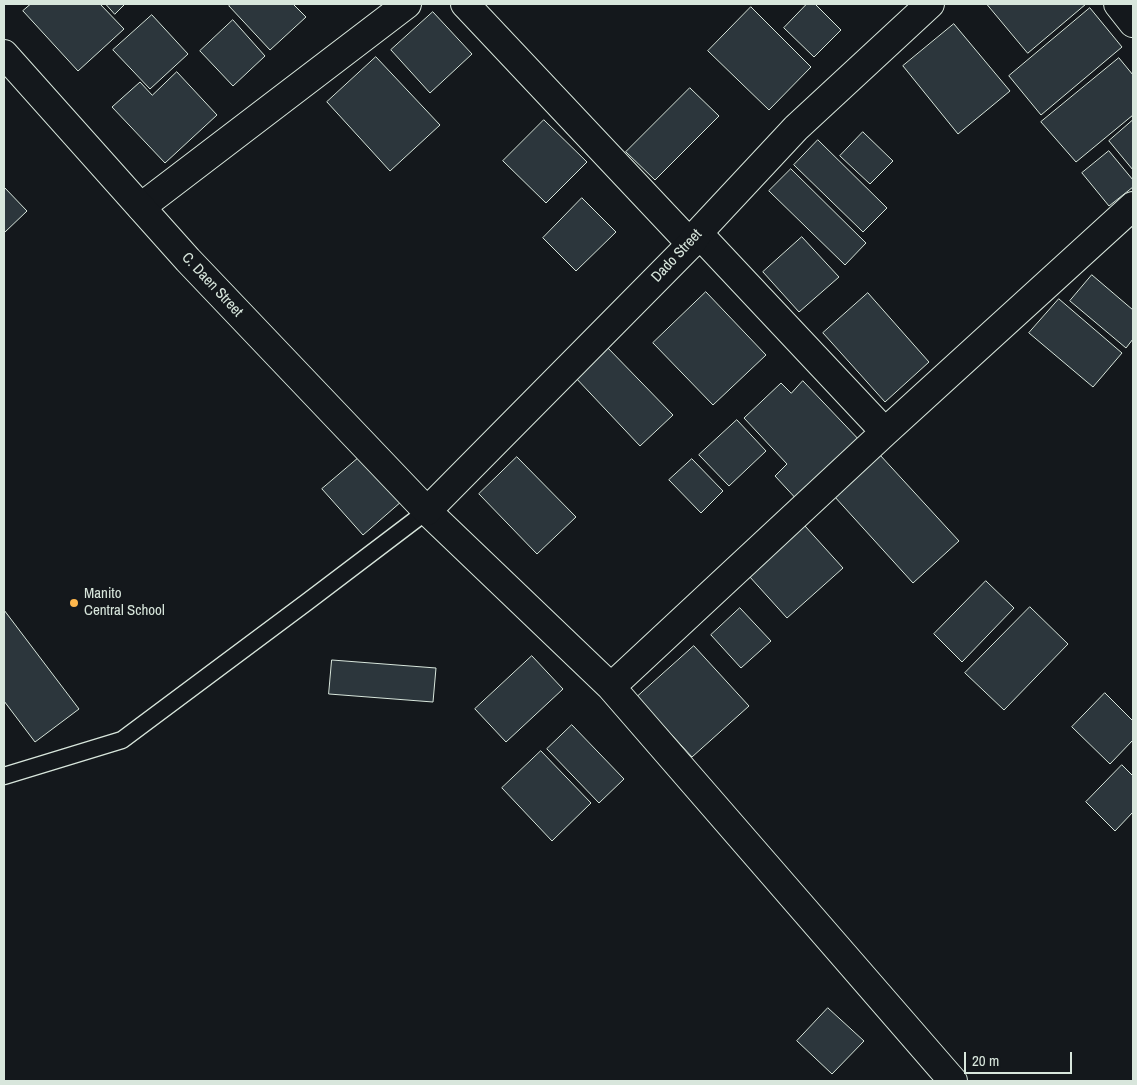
<!DOCTYPE html>
<style>
body{margin:0}
#map{position:relative;width:1137px;height:1085px;overflow:hidden;background:#14181c;font-family:"Archivo Narrow",sans-serif}
canvas{display:block}
.frame{position:absolute;inset:0;border:5px solid #d8e6dc;pointer-events:none}
.scale{position:absolute;left:964px;top:1052px;width:108px;height:22px;box-sizing:border-box;border:2px solid #d8e6dc;border-top:0;padding-left:6px;font-size:15px;line-height:18px;white-space:nowrap;color:#d8e6dc;-webkit-text-stroke:4px #14181c;paint-order:stroke}
</style>
<div id="map">
<canvas width="1137" height="1085"></canvas>
<div class="frame"></div>
<div class="scale">20 m</div>
</div>
<script>
const ctx = document.querySelector('canvas').getContext('2d');
ctx.lineJoin = 'round';
function fillPath(path, color) {
  ctx.fillStyle = color;
  ctx.fill(path, 'evenodd');
}
function trace(path, color, width, dash) {
  ctx.strokeStyle = color;
  ctx.lineWidth = width;
  ctx.lineCap = dash ? 'butt' : 'round';
  ctx.setLineDash(dash || []);
  ctx.stroke(path);
}
function drawText(font, color, halo, rows, align = 'center') {
  ctx.font = font + ' "Archivo Narrow",sans-serif';
  ctx.lineWidth = 4;
  ctx.setLineDash([]);
  ctx.textBaseline = 'middle';
  ctx.strokeStyle = halo;
  ctx.fillStyle = color;
  for (const [text, x, y, turn = 0] of rows) {
    ctx.save();
    ctx.translate(x, y);
    ctx.rotate((+turn || 0) * Math.PI / 180);
    ctx.textAlign = isNaN(turn) ? turn : align;
    if (halo) ctx.strokeText(text, 0, 0);
    ctx.fillText(text, 0, 0);
    ctx.restore();
  }
}
const building = new Path2D(`
 M31 4H100L124 29 78 71 23 11Z
 M106 4H125L115 14Z
 M231 4H293L306 17 270 50 229 6Z
 M807 4H815L841 30 814 57 784 28Z
 M987 4H1086L1028 53Z
 M751 7 811 67 769 110 708 51Z
 M1090 8 1122 47 1041 115 1009 76Z
 M433 12 472 54 430 93 391 50Z
 M152 15 188 54 150 89 113 50Z
 M233 20 265 56 233 86 200 51Z
 M954 24 1010 91 958 134 903 66Z
 M376 57 440 125 390 171 327 102Z
 M1119 58 1133 75V115L1076 162 1041 122Z
 M177 72 217 115 165 163 112 107 140 82 152 95Z
 M690 88 719 116 655 180 626 152Z
 M544 120 587 162 546 203 503 161Z
 M1133 120V170L1109 141Z
 M863 132 893 161 870 184 840 156Z
 M818 140 887 208 863 232 794 165Z
 M1109 151 1133 180V187L1109 206 1082 173Z
 M791 169 866 243 845 265 769 191Z
 M4 187 27 211 4 233Z
 M582 198 616 232 576 271 543 238Z
 M802 237 839 277 799 312 763 272Z
 M1092 275 1133 310V339L1126 348 1070 301Z
 M706 292 766 355 713 405 653 343Z
 M868 293 929 362 885 402 823 333Z
 M1059 299 1122 353 1093 387 1029 333Z
 M606 346 673 415 640 446 574 376Z
 M803 381 863 444 800 503 775 476 787 464 744 418 781 383 791 393Z
 M737 420 766 451 729 486 699 455Z
 M362 455 402 501 363 535 322 489Z
 M880 455 959 541 913 583 834 496Z
 M517 457 576 517 537 554 479 494Z
 M692 459 723 491 701 513 669 480Z
 M805 526 843 568 787 618 749 576Z
 M986 581 1014 608 962 662 934 634Z
 M1030 607 1068 644 1004 710 965 673Z
 M740 608 771 641 741 668 711 635Z
 M4 610 79 709 35 742 4 701Z
 M694 646 749 706 692 757 637 697Z
 M532 656 563 689 506 742 475 709Z
 M332 660 436 668 433 702 329 694Z
 M1105 693 1133 721V740L1110 764 1072 727Z
 M572 725 624 779 599 803 547 749Z
 M541 751 591 803 552 841 502 788Z
 M1122 765 1133 776V812L1115 831 1086 802Z
 M828 1008 864 1041 832 1074 797 1041Z`);
fillPath(building, '#2c363c');
trace(building, '#d8e6dc', 1);
const service = new Path2D(`
 M4 776 122 740 307 602 427 511`);
const minor = new Path2D(`
 M465 4 691 244
 M1118 4 1133 23
 M141 207 407 4
 M698 233 885 432
 M427 511 611 687 953 1081
 M611 687 885 432 1133 206`);
const primary = new Path2D(`
 M4 54 188 260 427 511 691 244 698 233 796 128 930 4`);
trace(service, '#d8e6dc', 19);
trace(minor, '#d8e6dc', 30);
trace(primary, '#d8e6dc', 30);
trace(service, '#14181c', 16);
trace(minor, '#14181c', 28);
trace(primary, '#14181c', 28);
for (const [x, y, r, color] of [
 [74,603,5,"#ffb74d"]
]) {
  const dot = new Path2D();
  dot.arc(x, y, r, 0, 2 * Math.PI);
  ctx.fillStyle = color;
  ctx.fill(dot);
  trace(dot, '#14181c', 2);
}
drawText('15px', '#d8e6dc', '#14181c', [
 ["Dado Street",677,256,-47],
 ["C. Daen Street",212,285,47]
]);
drawText('15px', '#d8e6dc', '#14181c', [
 ["Manito",84,594],
 ["Central School",84,611]
], 'left');
</script>
